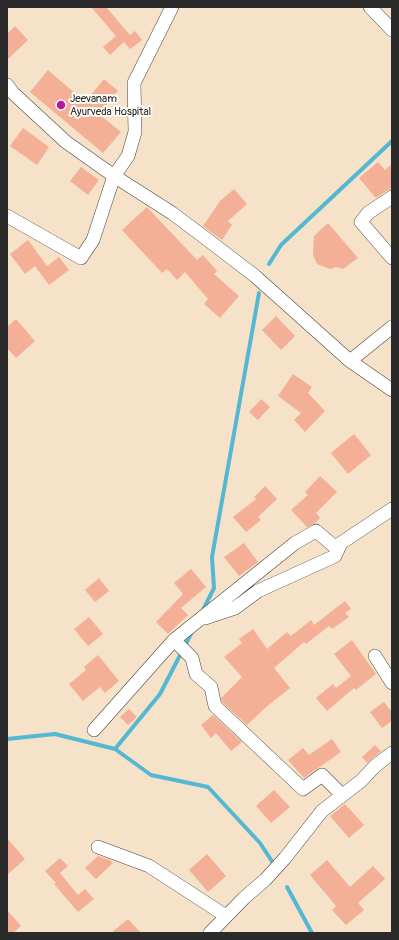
<!DOCTYPE html>
<style>
body{margin:0}
#map{position:relative;width:399px;height:940px;overflow:hidden;background:#f5e2c8;font-family:Pangolin,sans-serif}
canvas{display:block}
.frame{position:absolute;inset:0;border:8px solid #2b2b2b;pointer-events:none}
</style>
<div id="map">
<canvas width="399" height="940"></canvas>
<div class="frame"></div>
</div>
<script>
const ctx = document.querySelector('canvas').getContext('2d');
ctx.lineJoin = 'round';
function trace(path, color, width, dash) {
  ctx.strokeStyle = color;
  ctx.lineWidth = width;
  ctx.lineCap = dash ? 'butt' : 'round';
  ctx.setLineDash(dash || []);
  ctx.stroke(path);
}
function fillPath(path, color) {
  ctx.fillStyle = color;
  ctx.fill(path, 'evenodd');
}
function drawText(font, color, halo, rows, align = 'center') {
  ctx.font = font + ' Pangolin,sans-serif';
  ctx.lineWidth = 4;
  ctx.setLineDash([]);
  ctx.textBaseline = 'middle';
  ctx.strokeStyle = halo;
  ctx.fillStyle = color;
  for (const [text, x, y, turn = 0] of rows) {
    ctx.save();
    ctx.translate(x, y);
    ctx.rotate((+turn || 0) * Math.PI / 180);
    ctx.textAlign = isNaN(turn) ? turn : align;
    if (halo) ctx.strokeText(text, 0, 0);
    ctx.fillText(text, 0, 0);
    ctx.restore();
  }
}
trace(new Path2D(`
 M269 264 281 245 392 141
 M202 612 214 588 212 557 259 293
 M7 739 55 734 115 749 160 694 192 632
 M115 749 151 775 208 787 260 843 275 866
 M287 887 312 933`), '#54b8d2', 4);
fillPath(new Path2D(`
 M91 7H106L130 35 135 31 142 40 130 49 124 42 110 55 103 47 116 36Z
 M15 26 28 40 7 60V34Z
 M48 70 85 102 104 79 118 91 99 114 121 132 103 153 30 92Z
 M23 128 49 147 37 165 10 146Z
 M378 162 385 170 392 164V189L388 190 376 198 359 178Z
 M81 167 99 180 88 195 70 181Z
 M234 189 247 204 228 221 232 225 222 240 203 226 220 201Z
 M147 207 197 260 203 255 217 271 214 274 239 296 220 318 204 304 208 299 185 272 177 280 167 269 162 273 122 230Z
 M328 223 358 258 343 269 336 267 330 269 322 266 317 264 313 255 314 236Z
 M28 240 47 266 59 257 69 270 49 285 35 266 25 274 10 254Z
 M276 316 295 336 281 350 262 330Z
 M16 319 35 341 16 358 7 348V327Z
 M293 374 312 387 308 393 325 411 305 432 294 420 301 413 278 396Z
 M261 399 270 407 258 420 249 412Z
 M354 434 371 455 348 474 331 453Z
 M320 476 337 492 316 513 320 518 314 524 307 527 291 510 308 495 305 492Z
 M265 486 277 499 258 517 261 520 246 532 233 517 256 499 254 497Z
 M244 543 258 562 239 576 224 557Z
 M191 569 206 587 181 608 188 615 168 634 156 622 183 594 174 583Z
 M99 578 109 591 95 602 85 590Z
 M345 601 351 609 345 613 349 617 332 629 329 626 306 644 304 642 274 668 290 688 265 708 247 725 222 702 221 698 242 677 224 657 242 643 239 639 253 629 267 649 287 632 291 636 311 620 314 625Z
 M89 617 103 634 88 646 74 629Z
 M352 640 376 674 356 690 354 688 327 711 316 698 333 684 336 688 351 676 334 654Z
 M98 655 119 681 105 693 100 687 83 701 69 684 86 670 84 667Z
 M384 702 392 712V721L382 728 370 712Z
 M129 709 137 717 128 725 120 717Z
 M213 715 242 742 231 751 216 733 211 738 201 725Z
 M332 739 341 752 304 778 288 760 303 748 309 755Z
 M375 745 381 751 367 763 362 757Z
 M274 790 290 807 271 823 256 806Z
 M345 804 364 825 349 838 330 816Z
 M7 838 25 859 7 875Z
 M207 854 226 876 208 892 189 870Z
 M98 856 110 860 113 863 96 879 85 868Z
 M60 858 68 866 60 873 78 895 85 889 94 899 78 912 54 884 56 883 45 871Z
 M327 860 350 887 373 866 385 879 358 903 364 910 346 925 332 910 336 906 310 875Z
 M7 910 21 926 13 933H7Z
 M128 919 141 933H111Z`), '#f4b096');
const minor = new Path2D(`
 M370 7 392 30
 M7 85 13 93 66 142 114 176 172 213 204 237 255 276 350 361 392 390
 M392 197 368 213 361 222 392 258
 M7 216 81 258 93 240 114 176 128 156 135 132 134 83 172 7
 M350 361 392 327
 M205 618 235 608 258 591 335 556 341 543
 M174 640 192 658 196 674 211 687 215 706 303 789 322 775 342 795
 M375 656 392 683
 M94 730 174 640 295 543 316 531 335 547 392 509
 M98 847 149 866 226 916
 M210 933 244 898 265 880 285 858 322 811 361 781 375 766 392 753`);
trace(minor, '#494643', 14);
trace(minor, '#fff', 13);
for (const [x, y, r, color] of [
 [61,105,5,"#b5179e"]
]) {
  const dot = new Path2D();
  dot.arc(x, y, r, 0, 2 * Math.PI);
  ctx.fillStyle = color;
  ctx.fill(dot);
  trace(dot, '#fdfcf7', 1.5);
}
drawText('11px', '#2b2b2b', '#fdfcf7', [
 ["Jeevanam",70,99],
 ["Ayurveda Hospital",70,112]
], 'left');
</script>
